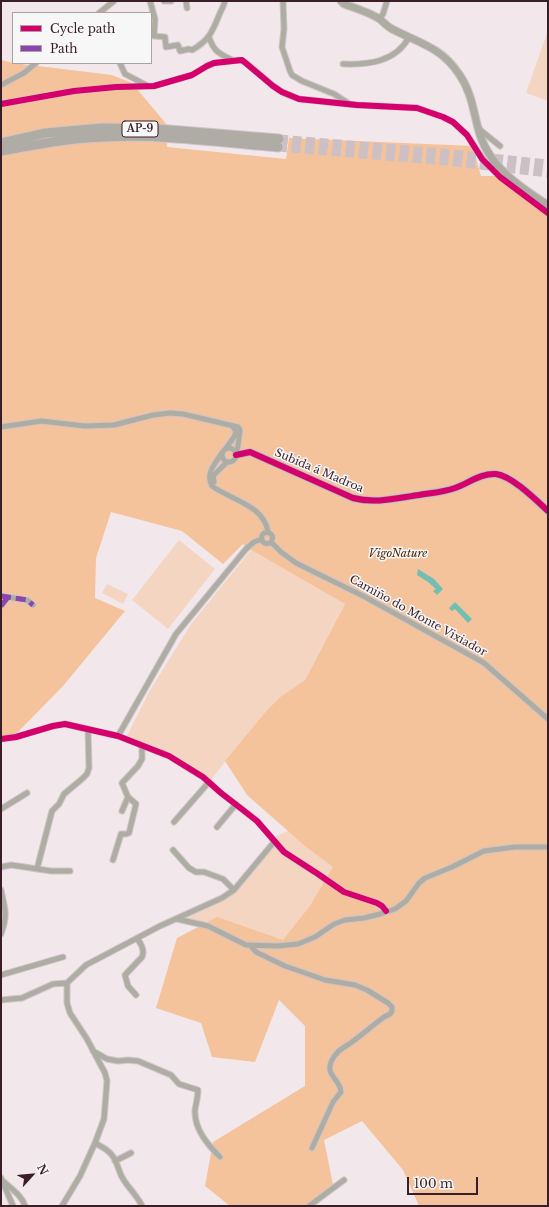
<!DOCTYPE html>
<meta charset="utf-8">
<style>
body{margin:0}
#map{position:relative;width:549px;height:1207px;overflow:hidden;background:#f2e8eb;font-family:"Libre Baskerville",serif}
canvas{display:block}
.frame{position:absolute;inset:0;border:2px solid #3a1e27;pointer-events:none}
.legend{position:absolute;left:12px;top:12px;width:140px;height:52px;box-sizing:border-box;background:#f7f7f7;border:1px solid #aba0a4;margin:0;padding:5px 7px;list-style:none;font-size:12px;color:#3a1e27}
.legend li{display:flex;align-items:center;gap:8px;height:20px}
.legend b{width:20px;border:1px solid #aba0a4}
.north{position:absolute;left:12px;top:1155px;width:40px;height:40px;-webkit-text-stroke:3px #f7f7f7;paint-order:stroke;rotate:63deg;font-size:11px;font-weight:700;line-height:16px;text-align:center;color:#3a1e27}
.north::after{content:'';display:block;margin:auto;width:14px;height:18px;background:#3a1e27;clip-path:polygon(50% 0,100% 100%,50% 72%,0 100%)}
.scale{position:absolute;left:407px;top:1177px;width:71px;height:18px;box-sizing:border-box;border:2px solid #3a1e27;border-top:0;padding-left:5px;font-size:12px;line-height:14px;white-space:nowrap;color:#3a1e27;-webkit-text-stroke:3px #f7f7f7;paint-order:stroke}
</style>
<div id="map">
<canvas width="549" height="1207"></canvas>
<div class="frame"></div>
<ul class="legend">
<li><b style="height:5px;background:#d6006c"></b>Cycle path</li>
<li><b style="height:5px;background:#8e44ad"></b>Path</li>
</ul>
<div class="north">N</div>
<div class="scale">100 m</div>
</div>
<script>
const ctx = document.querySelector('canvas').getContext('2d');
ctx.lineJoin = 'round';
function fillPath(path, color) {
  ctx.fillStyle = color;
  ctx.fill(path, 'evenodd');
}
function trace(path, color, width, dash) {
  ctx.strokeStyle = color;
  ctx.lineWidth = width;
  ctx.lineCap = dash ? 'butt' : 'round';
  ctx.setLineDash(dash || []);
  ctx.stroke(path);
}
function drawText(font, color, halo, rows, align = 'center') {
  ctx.font = font + ' "Libre Baskerville",serif';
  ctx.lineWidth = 3;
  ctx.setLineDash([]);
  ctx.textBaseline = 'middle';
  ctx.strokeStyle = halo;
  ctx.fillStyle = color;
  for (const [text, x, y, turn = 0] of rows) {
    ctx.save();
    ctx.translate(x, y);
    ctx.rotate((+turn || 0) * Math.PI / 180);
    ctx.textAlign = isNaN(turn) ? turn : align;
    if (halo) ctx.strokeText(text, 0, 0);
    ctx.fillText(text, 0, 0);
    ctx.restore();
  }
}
fillPath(new Path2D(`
 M548 30V101L526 93Z
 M179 540 215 569 168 629 132 600Z
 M251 550 345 604 305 680 280 697 267 710 239 744 211 780C185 758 158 748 127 736L149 692 191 624Z
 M107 584 128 594 123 604 102 593Z
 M288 831 333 867 311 906 303 940 247 942 186 918 215 905 244 880 258 862 272 838Z`), '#f4d5c1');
fillPath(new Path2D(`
 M1 60 13 63 112 75 132 83 168 126 167 147 286 159 289 138 472 146 481 176H498L548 211V1206H419L403 1170 362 1121 324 1140 334 1190 315 1206H230L205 1186 213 1142 305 1086V1026L279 1000 255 1062 212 1057 201 1023 156 1008 177 938 217 917 283 940 310 906 333 867 305 846 247 795 225 761 267 710 280 697 305 680 345 604 251 550 243 544 223 564 182 531 111 512 96 558 95 598 125 611 63 686 16 734 1 736Z`), '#f4c29b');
fillPath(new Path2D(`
 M418 569 434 579 443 589 437 595 433 591 436 589 428 582 417 575Z
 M455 602 472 619 468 623 455 609 452 611 449 608Z`), '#71bfb3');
trace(new Path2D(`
 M279 139 443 153 548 164
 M278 147 446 161 548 173`), '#cdc0c4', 9, [9, 4.5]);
const street = new Path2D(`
 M150 1 155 19 154 36 165 37 166 47 178 45 180 51 189 49 192 50C210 40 213 30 220 13 222 9 224 5 225 1
 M164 1H171
 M186 1 187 8
 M283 1 284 29 282 47 290 71 292 75 302 81 334 94 348 103
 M99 13 114 1
 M380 18 383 14 387 1
 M209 37C214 52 219 53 232 60
 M120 63 125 74 148 86
 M343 64C368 65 396 62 409 37
 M1 85 24 73 36 63
 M1 104 74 91 116 87 154 86 192 75 207 66 214 63 239 60 245 62 273 86 282 92 299 99 357 105 417 108 443 117 453 122 467 135 485 162 488 164 499 166
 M479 129 500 146
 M1 427 41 421 85 426 114 425 153 415 170 413 183 414 238 427 240 430 238 446 236 453
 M222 455a7 7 0 1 1 14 0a7 7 0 1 1-14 0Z
 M226 448 234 437 236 431 232 426
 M221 454C215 464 205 474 212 486 231 500 264 505 268 532
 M214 482 213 476 227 462
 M261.5 538a5.5 5.5 0 1 1 11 0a5.5 5.5 0 1 1-11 0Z
 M271 542 281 552 296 563 365 597 484 663 548 719
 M1 596 27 600 33 605
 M1 606 8 597
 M118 736 176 634 246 549 254 542 262 539
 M1 739 16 737 53 726 65 724 118 736 169 756 203 777 221 793 243 810 257 821 284 852 318 874 344 892 377 903 382 906 386 911
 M1 809 27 793
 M122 811 128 797
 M174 822 209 782
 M217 827 236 804
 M173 850 189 868 196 872H204L223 879 234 890
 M113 860 121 834H126L129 833 136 804 128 797 122 783 138 766 142 759V746
 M1 867 11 865 51 871H70
 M37 869 52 811 59 804 64 794 82 779 87 774 89 768 88 729
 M1 890C5 909 8 915 1 934
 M177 919 208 926 246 945 278 946 298 944 315 937 334 924 345 920 364 918 380 914 395 909 406 901 419 883 425 878 452 867 484 851 515 847H548
 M250 945 256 952 285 966 325 980 355 985 367 990 388 1003 392 1007V1011L390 1014 384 1017C373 1025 363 1034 352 1042 347 1046 341 1048 337 1053 333 1057 329 1064 330 1070 332 1079 340 1081 341 1092L333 1102 312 1148
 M1 975 63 957
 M67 983 86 965 160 926 222 898 234 890 274 842
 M136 995 128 986 125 975 142 957C145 950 141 944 137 938
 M1 1000 22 998 53 984 67 983
 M93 1051 107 1059 118 1061 128 1060 138 1061 171 1075 179 1084 198 1090C198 1097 196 1103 195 1110 194 1129 208 1145 220 1157
 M95 1143C100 1146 107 1149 111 1154 117 1160 118 1170 122 1177 128 1188 137 1195 142 1206
 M115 1161 131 1153
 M1 1178 13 1206
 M4 1182C12 1189 22 1196 25 1206
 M62 1206 80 1176 95 1143 104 1119 107 1081 105 1073 87 1039 70 1013 67 1003V983
 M309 1206 344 1180`);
const secondary = new Path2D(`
 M341 1 344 4C355 8 368 12 378 18 383 21 386 26 392 29 419 43 441 47 459 74 471 91 473 109 478 128 487 165 518 186 548 205
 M236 455 250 452 353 498C375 504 397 498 419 495 431 493 444 492 455 488 469 483 481 473 496 474 512 476 536 500 548 511`);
const highway = new Path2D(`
 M1 143 46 133 102 128 157 129 279 139
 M1 151C35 145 69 138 104 137 162 134 220 142 278 147`);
trace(street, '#d0c4c9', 7);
trace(secondary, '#d0c4c9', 9);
trace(highway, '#d0c4c9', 11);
trace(street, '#adada4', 5);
trace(secondary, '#adaca2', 7);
trace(highway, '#aeaca4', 9);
trace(new Path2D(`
 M1 596 27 600 33 605
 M1 606 8 597`), '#8e44ad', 5, [10, 5]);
trace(new Path2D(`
 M1 104 74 91 116 87 154 86 192 75 207 66 214 63 242 60 273 86 282 92 299 99 357 105 417 108 443 117 453 122 467 135 482 159 500 177 548 213
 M236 455 250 452 353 498C375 504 397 498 419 495 431 493 444 492 455 488 469 483 481 473 496 474 512 476 536 500 548 511
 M1 739 16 737 53 726 65 724 118 736 169 756 203 777 221 793 243 810 257 821 284 852 318 874 344 892 377 903 382 906 386 911`), '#d6006c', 6);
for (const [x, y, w] of [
 [140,129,36]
]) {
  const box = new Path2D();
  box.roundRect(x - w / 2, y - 8, w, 16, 3);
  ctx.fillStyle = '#f7f7f7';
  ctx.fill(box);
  trace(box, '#3a1e27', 1);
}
drawText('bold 10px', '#3a1e27', null, [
 ["AP-9",140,129]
]);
drawText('11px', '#3a1e27', '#f7f7f7', [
 ["Subida á Madroa",319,471,23],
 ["Camiño do Monte Vixiador",418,616,29]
]);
drawText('italic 11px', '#492808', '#f7f7f7', [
 ["VigoNature",398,554]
]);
</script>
